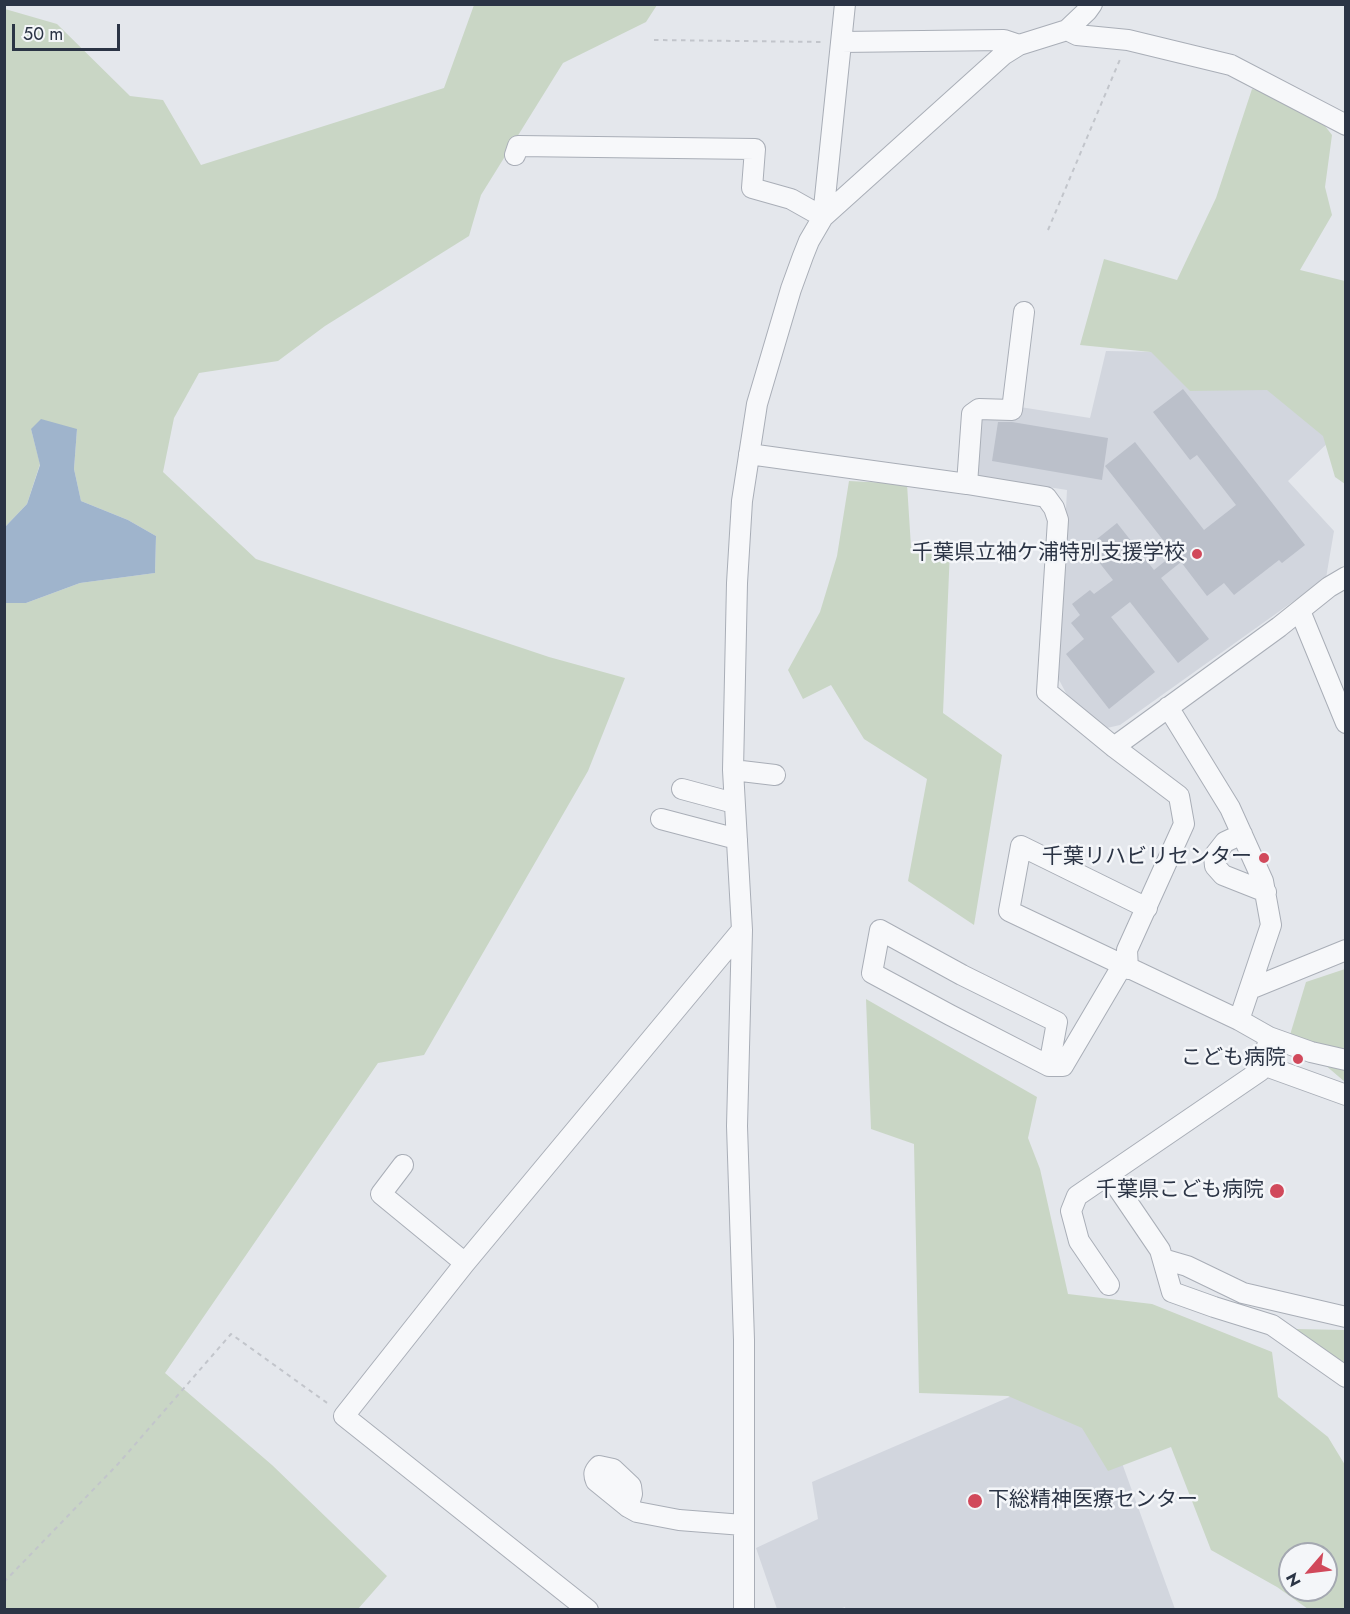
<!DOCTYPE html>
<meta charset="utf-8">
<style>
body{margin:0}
#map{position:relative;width:1350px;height:1614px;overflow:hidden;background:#e4e7ec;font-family:Jost,sans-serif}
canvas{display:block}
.frame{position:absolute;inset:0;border:6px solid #2b3445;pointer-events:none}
.north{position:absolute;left:1278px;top:1542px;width:60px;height:60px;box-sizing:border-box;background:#f4f6f9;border:2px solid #a4a8b1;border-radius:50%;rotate:242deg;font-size:16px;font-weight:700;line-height:24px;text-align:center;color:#2b3445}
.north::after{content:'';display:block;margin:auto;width:21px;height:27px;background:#d1495b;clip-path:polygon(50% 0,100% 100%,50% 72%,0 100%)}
.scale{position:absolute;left:12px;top:24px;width:108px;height:27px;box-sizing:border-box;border:3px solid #2b3445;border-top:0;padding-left:8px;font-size:18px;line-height:21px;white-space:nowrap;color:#2b3445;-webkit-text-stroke:4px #f4f6f9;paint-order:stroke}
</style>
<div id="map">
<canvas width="1350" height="1614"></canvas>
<div class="frame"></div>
<div class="north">N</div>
<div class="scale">50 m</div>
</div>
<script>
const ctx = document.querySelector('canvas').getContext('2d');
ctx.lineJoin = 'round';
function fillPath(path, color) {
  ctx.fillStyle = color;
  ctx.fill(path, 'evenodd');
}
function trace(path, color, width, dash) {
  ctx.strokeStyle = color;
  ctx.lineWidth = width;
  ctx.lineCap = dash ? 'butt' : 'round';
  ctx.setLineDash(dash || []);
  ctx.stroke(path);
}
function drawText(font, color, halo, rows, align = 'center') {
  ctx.font = font + ' Jost,"Noto Sans JP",sans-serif';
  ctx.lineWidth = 5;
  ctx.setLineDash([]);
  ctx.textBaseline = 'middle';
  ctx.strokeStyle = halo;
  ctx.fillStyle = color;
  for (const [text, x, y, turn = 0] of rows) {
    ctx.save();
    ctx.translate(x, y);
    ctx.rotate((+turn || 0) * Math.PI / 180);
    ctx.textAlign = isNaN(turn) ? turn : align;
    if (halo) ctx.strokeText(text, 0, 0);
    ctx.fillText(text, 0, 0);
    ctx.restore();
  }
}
fillPath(new Path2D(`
 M1106 351 1160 352 1289 392 1337 434 1288 481 1334 531 1326 578 1120 725 1107 728 1067 695 1057 676 1067 490 972 475 978 415 1020 407 1090 418Z
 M1086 1364 1175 1609 846 1610 845 1607 836 1610 777 1609 756 1548 818 1519 812 1482Z`), '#d2d6de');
fillPath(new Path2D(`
 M474 5H657L646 22 563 63 481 195 469 236 325 326 278 361 199 373 174 418 163 472 256 559 549 657 625 678 588 771 424 1055 378 1063 165 1373 272 1465 387 1576 358 1609H5V603H26L80 583 155 573 156 536 128 520 81 501 74 469 77 429H31L40 464 27 504 5 527V9L57 24 130 96 163 100 201 165 444 88Z
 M1252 89 1305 100 1332 135 1325 187 1332 215 1300 270 1345 281V484L1335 477 1323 436 1267 390 1190 391 1151 352 1080 345 1104 259 1177 280 1216 198Z
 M849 481 907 484 911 547 950 550 943 713 1002 755 974 925 908 881 927 779 864 739 831 685 803 699 788 670 820 612 837 556Z
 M1345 969V1082L1290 1035 1306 982Z
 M866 999 1037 1097 1028 1138 1040 1169 1068 1294 1152 1304 1272 1352 1278 1397 1328 1437 1345 1465V1609H1308L1277 1587 1211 1550 1171 1447 1108 1471 1082 1428 1008 1396 919 1393 914 1144 871 1129ZM1290 1554H1326V1590H1290Z
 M1295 1329 1345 1330V1370Z`), '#c9d6c5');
fillPath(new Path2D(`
 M41 419 77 429 74 469 81 501 128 520 156 536 155 573 80 583 26 603H5V527L27 504 40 465 31 429Z`), '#9fb4cc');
fillPath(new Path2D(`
 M1183 389 1305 545 1282 563 1279 560 1234 595 1224 583 1207 596 1181 562 1161 578 1209 639 1178 663 1130 602 1111 617 1155 672 1109 709 1066 654 1084 639 1071 623 1080 615 1072 604 1090 590 1094 594 1113 580 1087 547 1117 523 1154 570 1174 554 1105 466 1135 442 1204 530 1236 505 1197 455 1190 460 1153 412Z
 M998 422H1012L1108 438 1102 480 992 461Z`), '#bbc0ca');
const minor = new Path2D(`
 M1067 30 1077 35 1128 40 1231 65 1346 125
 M841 42 1004 40 1019 45
 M515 155 518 146 755 149 752 188 791 199 823 217 845 4
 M749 454 967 484 1046 497 1054 508 1058 520 1047 692 1114 747 1179 796 1184 824 1127 950 1128 969
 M967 484 972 414 979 409 1012 410 1024 312
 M1300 611 1346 723
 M1168 707 1230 808 1263 881 1271 925 1239 1020
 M1114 747 1279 627 1329 587 1346 577
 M733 770 775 775
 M682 789 734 803
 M661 819 737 839
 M1242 834 1225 842 1214 856 1215 866 1223 875 1266 892
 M1147 908 1021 846 1009 911 1239 1020 1269 1037 1311 1052 1346 1060
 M1250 989 1346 950
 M1263 1065 1346 1095
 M1049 1066 1057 1022 962 975 880 930 872 973 950 1015 1049 1066H1063L1122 966
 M403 1165 381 1194 465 1263
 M1109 1175 1160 1250 1172 1292 1214 1307 1272 1325 1346 1377
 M1163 1259 1187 1266 1243 1293 1346 1317
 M1109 1285 1079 1241 1071 1211 1077 1196 1260 1071 1263 1065 1269 1037
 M628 1507 632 1494 631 1486 613 1469 599 1466C594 1471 593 1474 596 1481L628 1507 637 1512 679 1520 743 1525
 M588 1610 344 1416 465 1263 742 930
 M744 1610V1340L737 1126 742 930 733 770 737 583 742 501 757 404 791 289 803 256 809 241 823 217 1003 55 1019 45 1067 30 1087 11 1092 4`);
trace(minor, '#a9aeb7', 22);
trace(new Path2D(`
 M654 40 823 42
 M1048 230 1121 57
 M4 1582 118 1464 231 1334 330 1405`), '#c2c5cb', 2, [4.5, 4.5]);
trace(minor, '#f7f8fa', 20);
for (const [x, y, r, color] of [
 [1197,554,6,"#d1495b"],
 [1264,858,6,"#d1495b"],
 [1298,1059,6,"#d1495b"],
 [1277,1191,8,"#d1495b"],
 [975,1501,8,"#d1495b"]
]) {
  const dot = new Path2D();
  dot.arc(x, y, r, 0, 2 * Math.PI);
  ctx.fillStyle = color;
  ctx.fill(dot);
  trace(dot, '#f4f6f9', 2);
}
drawText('21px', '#2b3445', '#f4f6f9', [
 ["千葉県立袖ケ浦特別支援学校",1185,554],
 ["千葉リハビリセンター",1252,858],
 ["こども病院",1286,1059],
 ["千葉県こども病院",1264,1191],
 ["下総精神医療センター",988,1501,"left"]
], 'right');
</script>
